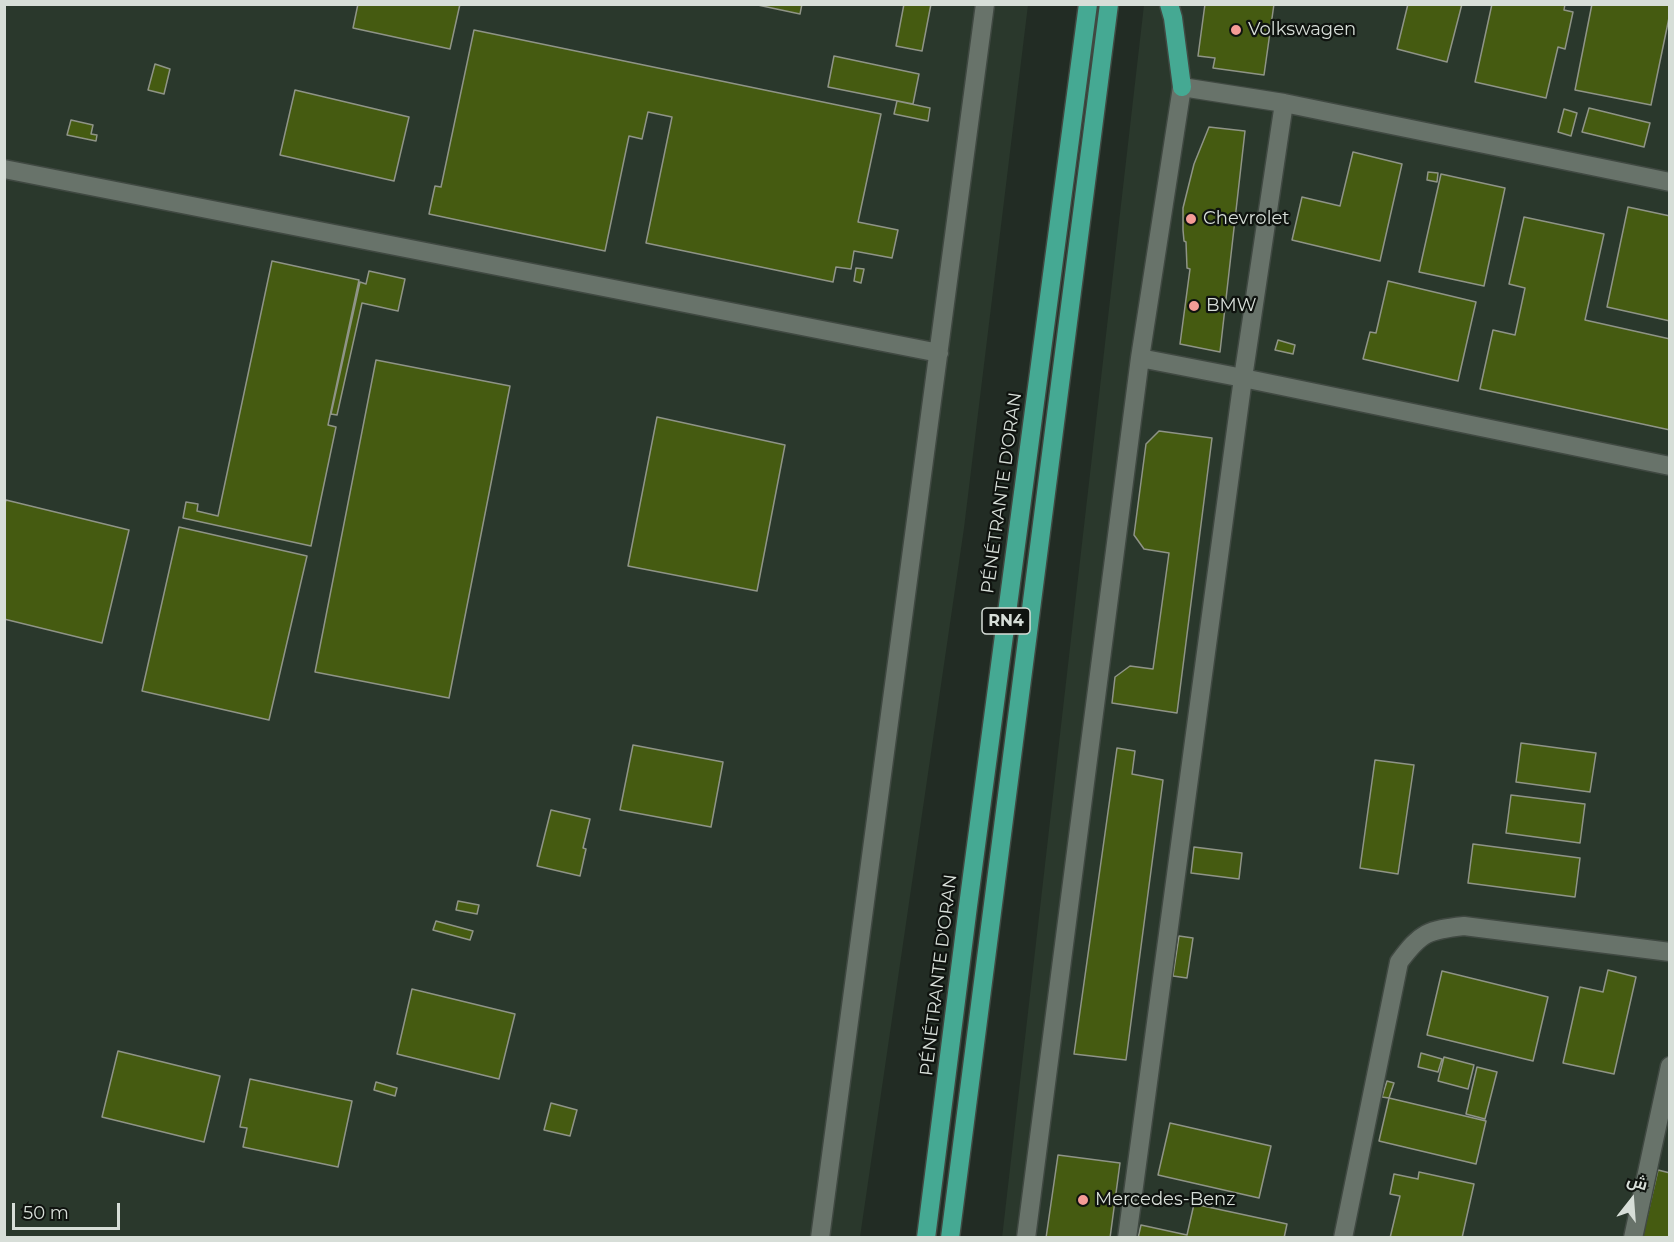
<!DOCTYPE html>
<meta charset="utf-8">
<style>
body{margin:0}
#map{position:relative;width:1674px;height:1242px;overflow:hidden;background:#222c24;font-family:Montserrat,Cairo,sans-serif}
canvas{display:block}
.frame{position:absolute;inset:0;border:6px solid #d7ded8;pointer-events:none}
.north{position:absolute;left:1602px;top:1170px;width:60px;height:60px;-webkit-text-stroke:4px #0f130f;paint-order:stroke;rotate:17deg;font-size:16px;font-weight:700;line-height:24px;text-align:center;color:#d7ded8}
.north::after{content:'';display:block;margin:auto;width:21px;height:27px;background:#d7ded8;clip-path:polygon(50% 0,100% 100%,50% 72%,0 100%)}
.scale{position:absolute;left:12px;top:1203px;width:108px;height:27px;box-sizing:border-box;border:3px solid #d7ded8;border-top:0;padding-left:8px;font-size:18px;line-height:21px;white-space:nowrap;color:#d7ded8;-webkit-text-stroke:4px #0f130f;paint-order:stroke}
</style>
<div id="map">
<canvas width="1674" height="1242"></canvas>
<div class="frame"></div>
<div class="north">ش</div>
<div class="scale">50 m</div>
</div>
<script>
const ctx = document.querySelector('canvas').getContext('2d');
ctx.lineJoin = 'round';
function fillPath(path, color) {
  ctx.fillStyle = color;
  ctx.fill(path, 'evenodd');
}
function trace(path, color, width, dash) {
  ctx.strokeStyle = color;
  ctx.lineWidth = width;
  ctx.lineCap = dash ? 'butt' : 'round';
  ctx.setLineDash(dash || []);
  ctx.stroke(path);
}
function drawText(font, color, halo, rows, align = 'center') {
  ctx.font = font + ' Montserrat,sans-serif';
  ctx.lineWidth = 4.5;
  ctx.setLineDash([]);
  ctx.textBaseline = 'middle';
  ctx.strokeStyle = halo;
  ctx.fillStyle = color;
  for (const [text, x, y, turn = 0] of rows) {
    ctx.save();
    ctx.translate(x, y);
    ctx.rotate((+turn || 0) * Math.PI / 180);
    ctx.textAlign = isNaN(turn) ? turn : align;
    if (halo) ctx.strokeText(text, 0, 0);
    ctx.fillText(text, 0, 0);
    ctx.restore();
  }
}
fillPath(new Path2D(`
 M5 5H1028L964 528 860 1237 5 1238Z
 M1144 5H1669V1237L1002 1238Z`), '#2a382c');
const building = new Path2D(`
 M358 4H460L450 49 353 28Z
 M753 4H802L800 14Z
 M904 4H931L922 51 896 46Z
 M1205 4H1274L1264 75 1213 68 1215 58 1198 56Z
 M1408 4H1462L1447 62 1397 49Z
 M1492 4H1565L1564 10 1573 12 1565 49 1558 47 1546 98 1475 82Z
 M1592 4H1670V13L1651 105 1575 90Z
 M474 30 881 114 858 222 898 230 892 258 854 251 851 269 836 267 833 282 646 243 672 117 648 112 642 139 629 136 605 251 429 214 435 186 441 187Z
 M834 56 919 74 913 104 828 87Z
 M155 64 170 69 164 94 148 90Z
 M295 90 409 117 394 181 280 155Z
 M897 101 930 108 928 121 894 114Z
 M1589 108 1650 123 1644 147 1582 132Z
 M1564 109 1577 113 1571 136 1558 132Z
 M71 120 93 125 91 134 97 135 96 141 67 135Z
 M1209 127 1245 131 1220 352 1180 344 1190 269 1187 268 1186 242 1184 241 1183 230V208L1194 164Z
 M1353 152 1402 164 1380 261 1292 240 1302 197 1340 206Z
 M1428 172 1438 173 1437 182 1427 180Z
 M1441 174 1505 188 1484 286 1419 272Z
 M1628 207 1670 216V321L1607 307Z
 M1524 217 1604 234 1585 320 1670 339V430L1480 389 1493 330 1515 335 1525 288 1509 284Z
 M272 261 359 280 328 425 336 427 311 546 183 518 186 502 198 504 197 511 218 516Z
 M856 268 864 269 861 283 854 281Z
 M369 271 405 279 398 311 362 303 337 415 331 414 360 282 366 284Z
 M1388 281 1476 302 1458 381 1363 359 1370 332 1376 333Z
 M1278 340 1295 345 1293 354 1275 350Z
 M376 360 510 386 449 698 315 672Z
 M657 417 785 445 757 591 628 566Z
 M1159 431 1212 438 1177 713 1112 703 1115 677 1130 666 1153 669 1169 553 1144 549 1134 535 1146 444Z
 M6 500 129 530 102 643 4 619V507Z
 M179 527 307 556 269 720 142 691Z
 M1521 743 1596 753 1590 792 1516 782Z
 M633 745 723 762 711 827 620 810Z
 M1117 748 1135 751 1132 774 1163 780 1126 1060 1074 1054Z
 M1375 760 1414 765 1398 874 1360 868Z
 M1511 795 1585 804 1580 843 1506 833Z
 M551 810 590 819 583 848 586 849 580 876 537 866Z
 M1473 844 1580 858 1575 897 1468 883Z
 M1194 847 1242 853 1239 879 1191 873Z
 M458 901 479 905 477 914 456 910Z
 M436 921 473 931 470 940 433 930Z
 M1179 936 1193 938 1187 978 1173 976Z
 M1608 970 1636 977 1614 1074 1563 1063 1580 987 1603 992Z
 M1442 971 1548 997 1533 1061 1427 1035Z
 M412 989 515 1014 499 1079 397 1054Z
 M118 1051 220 1076 204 1142 102 1117Z
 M1421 1053 1442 1059 1438 1072 1418 1067Z
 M1444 1057 1474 1065 1468 1089 1438 1081Z
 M1477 1067 1497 1072 1485 1119 1466 1114Z
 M250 1079 352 1101 338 1167 243 1147 247 1128 240 1127Z
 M1387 1081 1394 1083 1389 1098 1382 1097Z
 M376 1082 397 1088 395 1096 374 1090Z
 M1389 1098 1486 1121 1476 1164 1379 1141Z
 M551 1103 577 1110 570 1136 544 1130Z
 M1170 1123 1271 1146 1259 1198 1158 1175Z
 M1058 1155 1120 1163 1110 1238H1046Z
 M1658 1170 1670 1173V1238H1642Z
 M1419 1172 1474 1184 1462 1238H1390L1400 1196 1390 1194 1394 1174 1418 1179Z
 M1194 1204 1287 1224 1284 1238H1138L1141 1225 1187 1235Z`);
fillPath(building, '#455b11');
trace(building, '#8f9487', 1.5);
const minor = new Path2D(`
 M1284 103 1670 182
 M4 169 939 353
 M820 1238 985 4
 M1026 1238 1140 358 1182 87 1284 103 1243 378 1670 466
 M1127 1238 1243 378 1140 358
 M1343 1238 1399 962C1421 932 1428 930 1464 926L1670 952
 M1633 1238 1670 1066`);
const highway = new Path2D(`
 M1169 4 1173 18 1182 87
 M926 1238 968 906 1088 4
 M950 1238 1109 4`);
trace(minor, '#404942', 21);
trace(highway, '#404942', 21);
trace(minor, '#68736a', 18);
trace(highway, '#45a993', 18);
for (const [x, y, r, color] of [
 [1236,30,6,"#f59c96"],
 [1191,219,6,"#f59c96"],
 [1194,306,6,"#f59c96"],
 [1083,1200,6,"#f59c96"]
]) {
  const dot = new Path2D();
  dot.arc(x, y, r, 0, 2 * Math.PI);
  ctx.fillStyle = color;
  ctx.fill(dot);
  trace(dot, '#0f130f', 2);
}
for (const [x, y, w] of [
 [1006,621,48]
]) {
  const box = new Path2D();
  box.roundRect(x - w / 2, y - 13, w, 26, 4.5);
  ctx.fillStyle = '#0f130f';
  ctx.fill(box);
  trace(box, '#d7ded8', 1.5);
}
drawText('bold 16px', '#d7ded8', null, [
 ["RN4",1006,621]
]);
drawText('18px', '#d7ded8', '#0f130f', [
 ["Volkswagen",1248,30],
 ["Chevrolet",1203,219],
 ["BMW",1206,306],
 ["Mercedes-Benz",1095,1200]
], 'left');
drawText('18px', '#d7ded8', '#0f130f', [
 ["PÉNÉTRANTE D'ORAN",1002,493,-82],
 ["PÉNÉTRANTE D'ORAN",939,975,-83]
]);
</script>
